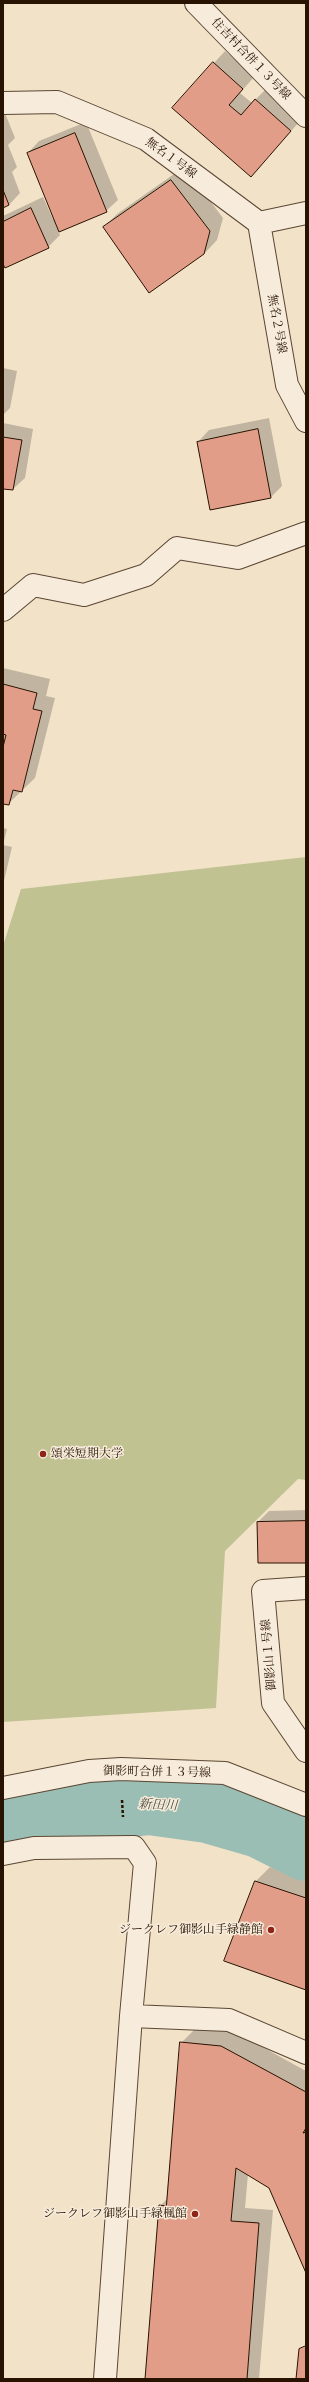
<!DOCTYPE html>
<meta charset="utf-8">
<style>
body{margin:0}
#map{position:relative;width:309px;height:2382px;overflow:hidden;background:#f2e2c8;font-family:"Libre Caslon Text",serif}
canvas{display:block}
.frame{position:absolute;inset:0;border:4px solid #281201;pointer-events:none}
</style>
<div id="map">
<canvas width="309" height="2382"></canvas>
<div class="frame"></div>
</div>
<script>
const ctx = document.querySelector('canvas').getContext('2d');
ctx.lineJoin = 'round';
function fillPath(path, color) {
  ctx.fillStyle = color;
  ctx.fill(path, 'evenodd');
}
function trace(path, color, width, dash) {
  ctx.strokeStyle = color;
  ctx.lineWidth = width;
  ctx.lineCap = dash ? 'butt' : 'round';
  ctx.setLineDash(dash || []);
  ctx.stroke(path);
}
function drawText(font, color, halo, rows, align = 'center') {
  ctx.font = font + ' "Libre Caslon Text","Noto Serif JP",serif';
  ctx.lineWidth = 3;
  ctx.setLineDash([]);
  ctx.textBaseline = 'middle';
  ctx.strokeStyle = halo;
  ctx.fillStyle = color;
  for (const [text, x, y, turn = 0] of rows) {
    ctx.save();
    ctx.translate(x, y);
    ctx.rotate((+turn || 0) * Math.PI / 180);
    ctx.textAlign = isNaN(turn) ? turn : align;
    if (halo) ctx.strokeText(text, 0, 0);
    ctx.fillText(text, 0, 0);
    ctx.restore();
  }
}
fillPath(new Path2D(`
 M306 857V1480L298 1479 225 1551 216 1708 3 1722V946L21 889Z`), '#c0c292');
fillPath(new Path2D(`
 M225 51 254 77 240 93 252 103 267 88 302 119 251 175 214 63Z
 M5 113 15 138 8 145 17 167 12 172 20 193 9 205 3 207V114Z
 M86 122 118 200 106 211 58 231 60 235 48 247 3 262V216L43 197 53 219 54 218 28 153 39 141Z
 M184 167 223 218 217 240 204 254 104 227 117 214Z
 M3 368 17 371 10 408 3 415Z
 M269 418 282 486 271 497 211 509 198 442 209 430Z
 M3 423 33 429 25 478 13 489 3 488Z
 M3 668 50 679 46 696 55 698 35 778 8 804 3 803Z
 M3 828 7 829 3 845 12 847 3 885Z
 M306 1510V1562L258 1522 269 1511Z
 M270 1867 306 1880V1989L225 1961 256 1881Z
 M195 2029 235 2032 306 2071V2270L270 2187 248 2174 245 2208 273 2210 259 2379H146L160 2206 168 2198 181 2043Z`), '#0003');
trace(new Path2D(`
 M3 1822 35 1814 150 1802 208 1810 260 1825 306 1848`), '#9bbeb4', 66);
const building = new Path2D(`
 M213 62 243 89 229 105 241 115 255 99 291 131 251 177 172 108Z
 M75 133 107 212 59 232 27 153Z
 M171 180 210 231 204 254 149 293 103 227Z
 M3 190 9 205 3 208Z
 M31 208 49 248 5 268 3 264V222Z
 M258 429 271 498 210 510 197 442Z
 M3 437 22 440 13 490 3 489Z
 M3 684 37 693 33 709 42 711 22 792 13 790 9 805 3 804V747L6 735 3 734Z
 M306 1521V1563H258L257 1522Z
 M255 1881 306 1898V1990L224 1961Z
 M180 2042 221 2046 306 2092V2128L303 2133 306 2132V2273L269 2188 236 2168 231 2221 259 2223 247 2379H145L159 2205 166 2206Z
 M306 2346V2379H296L299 2349Z`);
fillPath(building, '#e29d88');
trace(building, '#281201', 1);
const minor = new Path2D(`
 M196 3 306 116
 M3 103 57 102 146 139 259 223 306 213
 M259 223 287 385 306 421
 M3 610 33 585 84 595 146 575 177 548 238 558 306 533
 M306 1588 263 1591 273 1703 306 1751
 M3 1788 89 1771 121 1769 225 1773 306 1805
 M3 1854 34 1848 134 1847 145 1863 131 2016 105 2379
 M131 2016 229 2020 306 2053`);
trace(minor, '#5a4633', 24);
trace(new Path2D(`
 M122 1800 123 1817`), '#281201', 2.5, [3, 2]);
trace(minor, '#f7ecdb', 22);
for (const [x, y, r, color] of [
 [43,1454,4,"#8f2418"],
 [271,1930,4,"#8f2418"],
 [195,2214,4,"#8f2418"]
]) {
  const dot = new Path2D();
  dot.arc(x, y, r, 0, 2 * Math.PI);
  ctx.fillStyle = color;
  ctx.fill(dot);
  trace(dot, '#f7ecdb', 1.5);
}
drawText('12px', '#281201', '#f7ecdb', [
 ["住吉村合併１３号線",251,59,46],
 ["無名１号線",171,158,36],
 ["無名２号線",277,324,80],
 ["御影山１号線",269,1655,-95],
 ["御影町合併１３号線",157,1772,1]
]);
drawText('12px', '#281201', '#f7ecdb', [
 ["頌栄短期大学",51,1454,"left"],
 ["ジークレフ御影山手緑静館",263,1930],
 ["ジークレフ御影山手緑楓館",187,2214]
], 'right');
drawText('italic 13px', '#504e40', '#f7ecdb', [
 ["新田川",158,1805,3]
]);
</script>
